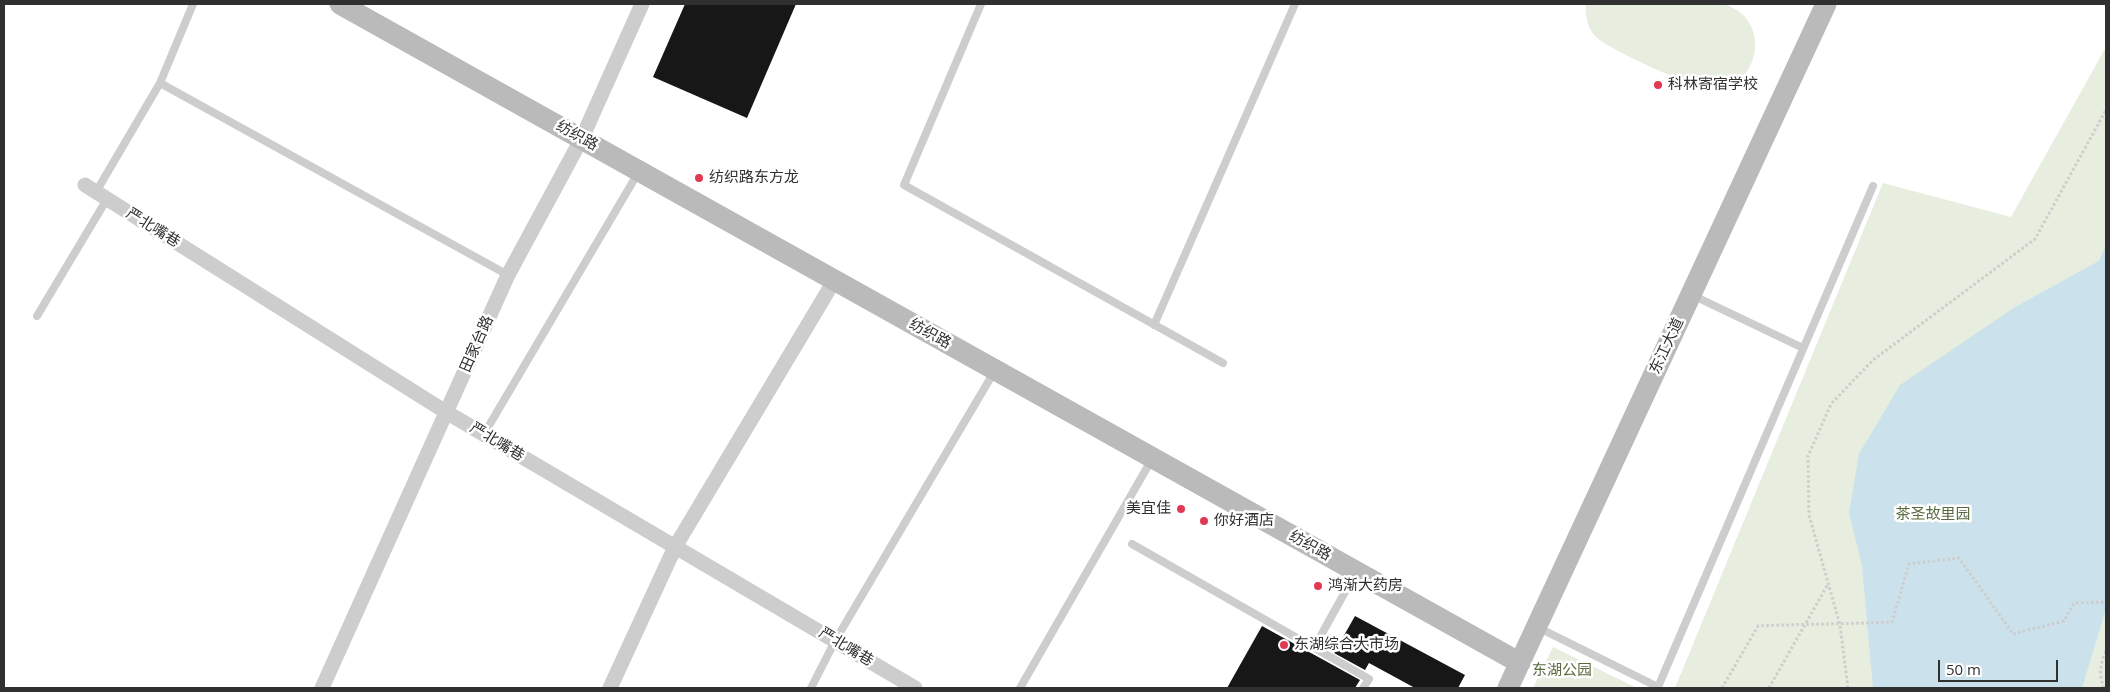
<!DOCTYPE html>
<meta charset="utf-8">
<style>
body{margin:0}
#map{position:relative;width:2110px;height:692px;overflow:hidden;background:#fff;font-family:"Open Sans",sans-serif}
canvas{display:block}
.frame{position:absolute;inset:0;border:5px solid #303030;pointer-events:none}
.scale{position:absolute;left:1938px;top:660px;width:120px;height:22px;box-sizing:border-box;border:2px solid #303030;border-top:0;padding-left:6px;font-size:15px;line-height:18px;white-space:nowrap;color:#303030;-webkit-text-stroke:4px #fff;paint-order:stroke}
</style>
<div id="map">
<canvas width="2110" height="692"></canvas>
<div class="frame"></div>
<div class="scale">50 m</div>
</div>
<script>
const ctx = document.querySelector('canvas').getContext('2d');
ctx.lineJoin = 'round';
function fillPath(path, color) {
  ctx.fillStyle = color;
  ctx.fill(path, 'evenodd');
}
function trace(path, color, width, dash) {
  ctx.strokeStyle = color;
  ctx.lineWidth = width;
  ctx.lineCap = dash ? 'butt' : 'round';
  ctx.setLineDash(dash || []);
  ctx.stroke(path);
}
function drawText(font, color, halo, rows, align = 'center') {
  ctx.font = font + ' "Open Sans","Noto Sans SC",sans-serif';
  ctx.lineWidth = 5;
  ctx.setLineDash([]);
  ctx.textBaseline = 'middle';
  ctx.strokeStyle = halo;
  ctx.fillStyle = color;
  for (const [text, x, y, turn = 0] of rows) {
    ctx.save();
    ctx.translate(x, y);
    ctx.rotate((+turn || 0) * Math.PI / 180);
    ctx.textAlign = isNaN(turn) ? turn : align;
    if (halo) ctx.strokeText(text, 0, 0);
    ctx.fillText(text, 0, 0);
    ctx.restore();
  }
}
fillPath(new Path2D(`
 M1586 4H1724C1732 7 1740 11 1746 18 1765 42 1753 81 1723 88 1715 90 1708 89 1700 87 1684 83 1604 47 1595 36 1587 27 1585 15 1586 4Z
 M2106 47V688H1675L1883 183 2011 217Z
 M1553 647 1637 688H1533Z`), '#e7eddf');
fillPath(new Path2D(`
 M2106 245V609L2082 688H1873L1862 566 1849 513 1859 454 1900 385 2015 307 2099 261Z`), '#cbe2ec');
fillPath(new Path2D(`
 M685 4H796L747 118 653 77Z
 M1355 616 1465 675 1458 688H1415L1369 663 1365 670 1334 653Z
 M1262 626 1360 680 1355 688H1227Z`), '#171717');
trace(new Path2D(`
 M1722 688 1758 626C1803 624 1847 624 1892 622L1909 564 1959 558 2013 634 2064 621 2074 603 2106 602
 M1769 688 1828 584
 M1848 688 1840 625 1809 515 1808 456 1831 404 1873 360 2035 239 2106 110
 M2104 688C2099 676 2100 663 2106 651`), '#cdcdcd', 3, [2.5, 2.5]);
trace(new Path2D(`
 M981 4 904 185 1223 363
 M160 83 508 275
 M96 192 160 83 193 4
 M1692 295 1803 348
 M37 316 107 199
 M1154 325 1295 4
 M484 434 638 173
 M1132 544 1369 679 1363 688
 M1539 628 1658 687 1873 186
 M1314 648 1356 572
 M811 688 835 641 994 372
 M1020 688 1152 459`), '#cdcdcd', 8);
trace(new Path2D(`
 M85 185 446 412 915 688
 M322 688 508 275 582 138 642 4
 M610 688 675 547 834 281`), '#cdcdcd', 15);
trace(new Path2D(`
 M340 4 1520 663
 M1508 688 1826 4`), '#bababa', 21);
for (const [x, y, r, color] of [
 [1658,85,5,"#e13853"],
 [699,178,5,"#e13853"],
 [1181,509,5,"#e13853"],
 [1204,521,5,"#e13853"],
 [1318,586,5,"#e13853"],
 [1284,645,5,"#e13853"]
]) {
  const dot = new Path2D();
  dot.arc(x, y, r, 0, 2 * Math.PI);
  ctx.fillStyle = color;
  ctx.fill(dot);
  trace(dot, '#fff', 2);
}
drawText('15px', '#303030', '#fff', [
 ["科林寄宿学校",1668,85],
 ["纺织路东方龙",709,178],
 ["美宜佳",1171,509,"right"],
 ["你好酒店",1214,521],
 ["鸿渐大药房",1328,586],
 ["东湖综合大市场",1294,645]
], 'left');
drawText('15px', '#303030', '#fff', [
 ["纺织路",577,136,29],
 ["严北嘴巷",153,228,32],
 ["纺织路",930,334,29],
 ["田家台路",477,344,-66],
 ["东江大道",1667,346,-65],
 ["严北嘴巷",497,442,31],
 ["纺织路",1310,546,29],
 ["严北嘴巷",846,647,31]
]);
drawText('15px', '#576b3e', '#fff', [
 ["茶圣故里园",1933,515],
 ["东湖公园",1562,671]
]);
</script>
